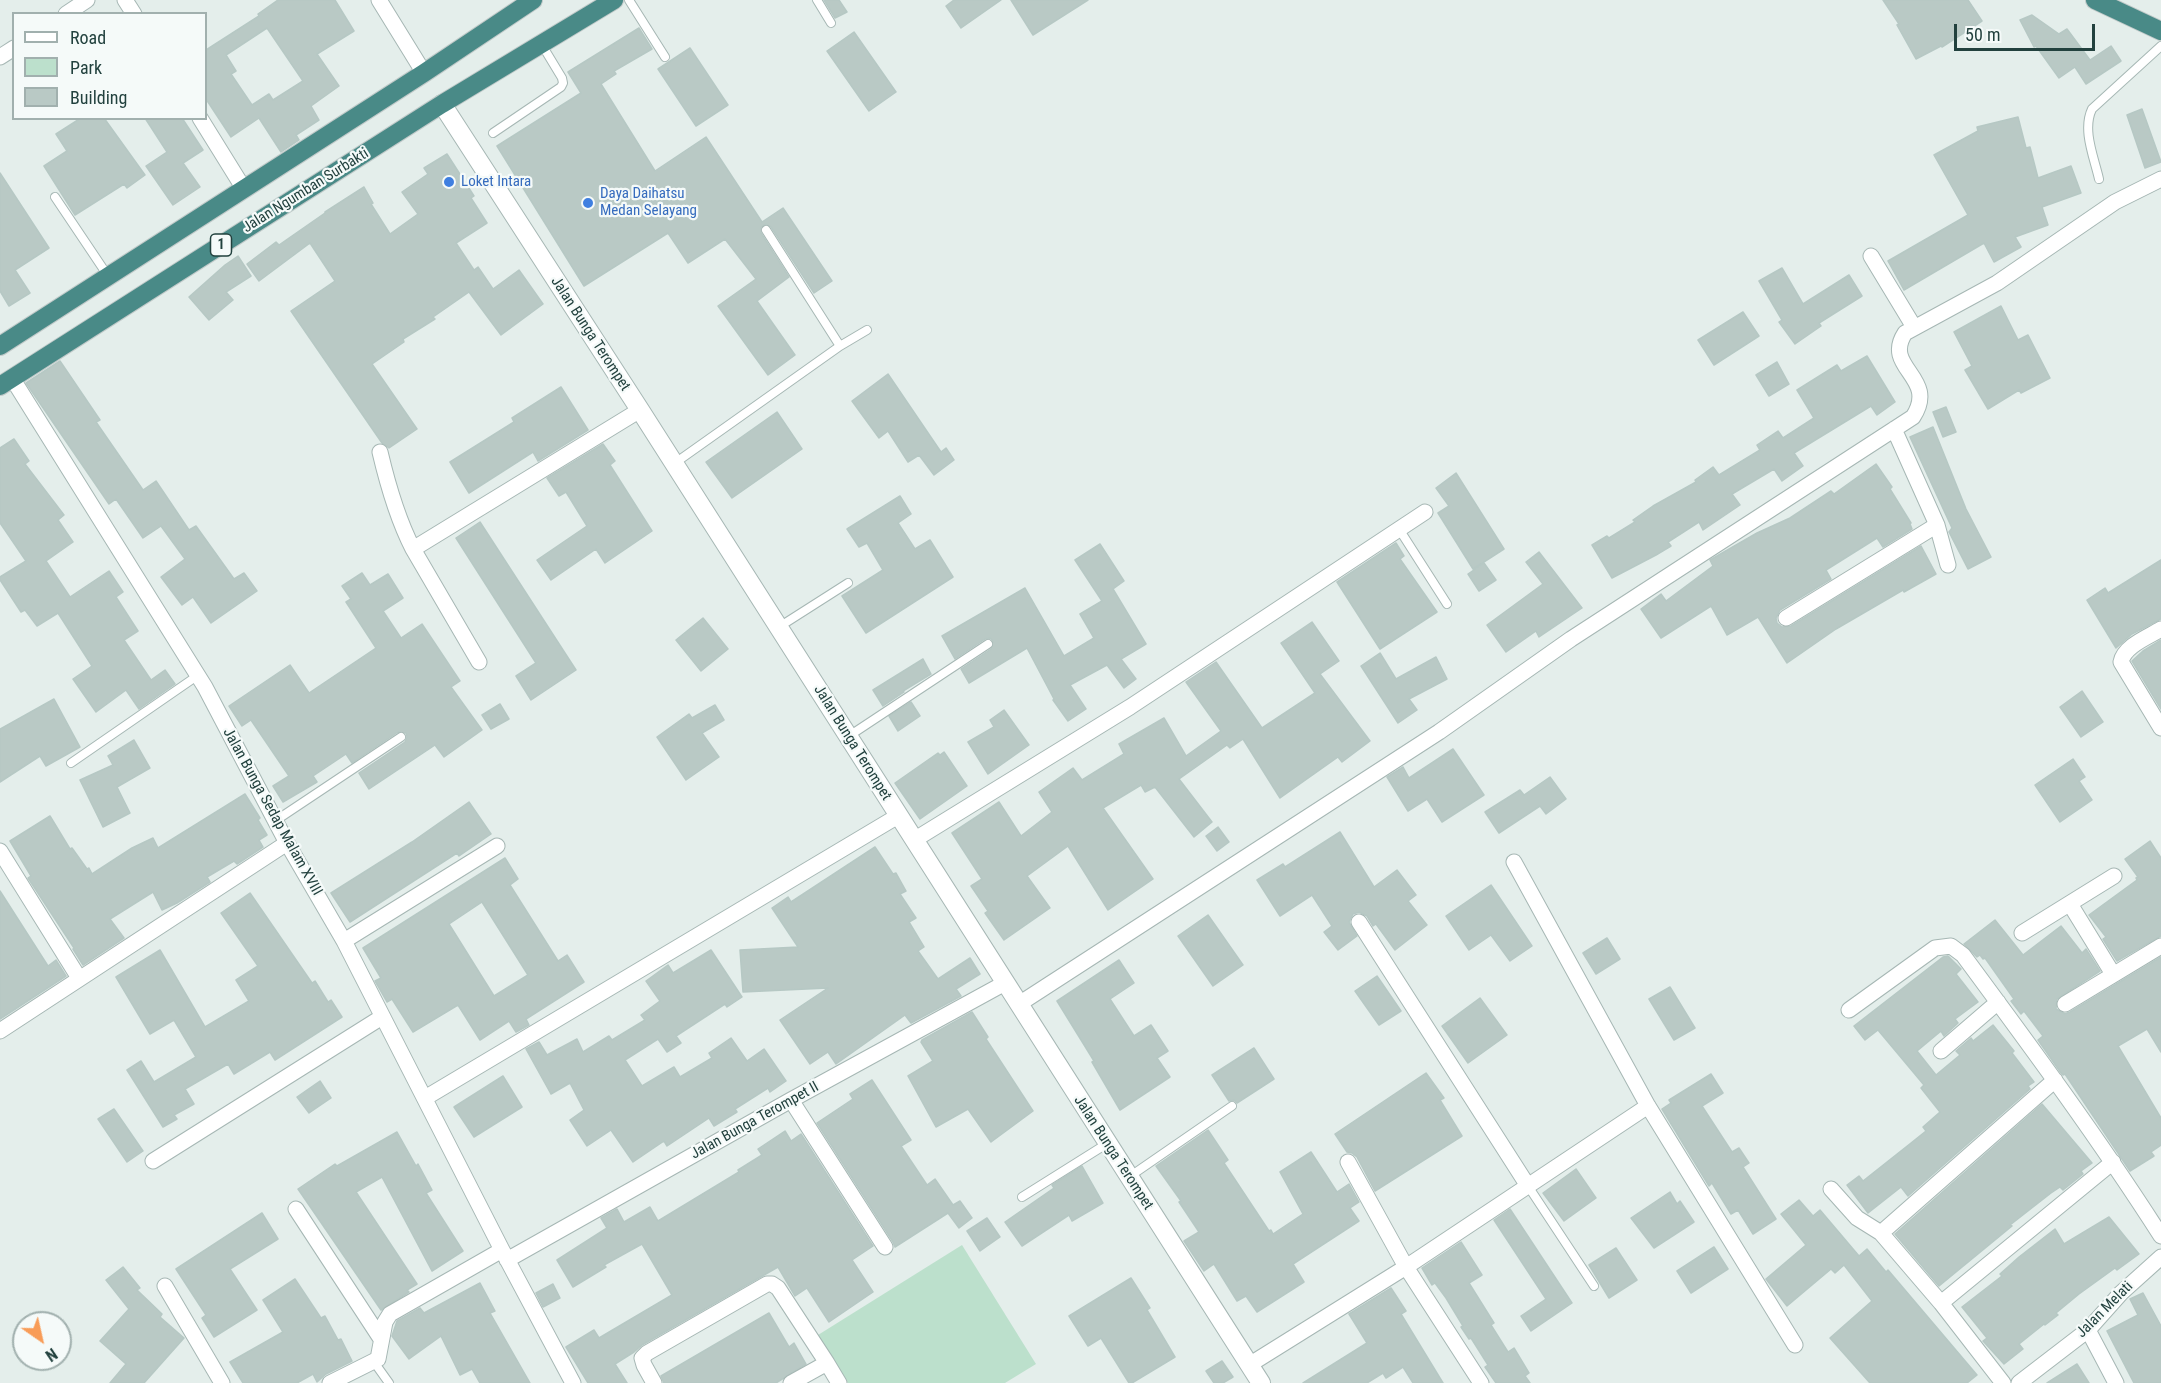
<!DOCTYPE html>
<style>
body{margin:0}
#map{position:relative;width:2161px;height:1383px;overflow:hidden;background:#e4eeeb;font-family:"Roboto Condensed",sans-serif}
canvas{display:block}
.legend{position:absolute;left:12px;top:12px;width:195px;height:108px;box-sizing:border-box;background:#f5faf9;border:2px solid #a1b0ae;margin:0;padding:8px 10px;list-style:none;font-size:18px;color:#22413e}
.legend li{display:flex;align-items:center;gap:12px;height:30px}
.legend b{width:30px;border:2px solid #a1b0ae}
.north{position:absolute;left:12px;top:1311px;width:60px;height:60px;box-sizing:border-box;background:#f5faf9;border:2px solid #a1b0ae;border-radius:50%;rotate:146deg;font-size:16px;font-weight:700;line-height:24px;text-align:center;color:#22413e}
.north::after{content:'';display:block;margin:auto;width:21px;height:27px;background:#f89c58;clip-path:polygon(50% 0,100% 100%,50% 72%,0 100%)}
.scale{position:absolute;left:1954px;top:24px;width:141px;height:27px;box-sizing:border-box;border:3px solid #22413e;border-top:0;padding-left:8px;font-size:18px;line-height:21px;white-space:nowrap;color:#22413e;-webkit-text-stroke:4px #f5faf9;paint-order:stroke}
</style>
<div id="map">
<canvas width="2161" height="1383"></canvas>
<ul class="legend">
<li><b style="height:8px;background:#fff"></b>Road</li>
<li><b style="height:16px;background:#bce0cc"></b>Park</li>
<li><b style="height:16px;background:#b9c9c5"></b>Building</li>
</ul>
<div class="north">N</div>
<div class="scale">50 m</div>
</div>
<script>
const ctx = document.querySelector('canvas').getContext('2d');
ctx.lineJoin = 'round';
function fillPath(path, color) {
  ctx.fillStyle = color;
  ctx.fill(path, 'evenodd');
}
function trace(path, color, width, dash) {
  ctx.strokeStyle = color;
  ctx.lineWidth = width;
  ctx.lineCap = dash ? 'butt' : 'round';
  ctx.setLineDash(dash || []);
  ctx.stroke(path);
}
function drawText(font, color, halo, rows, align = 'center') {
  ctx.font = font + ' "Roboto Condensed",sans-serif';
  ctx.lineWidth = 4.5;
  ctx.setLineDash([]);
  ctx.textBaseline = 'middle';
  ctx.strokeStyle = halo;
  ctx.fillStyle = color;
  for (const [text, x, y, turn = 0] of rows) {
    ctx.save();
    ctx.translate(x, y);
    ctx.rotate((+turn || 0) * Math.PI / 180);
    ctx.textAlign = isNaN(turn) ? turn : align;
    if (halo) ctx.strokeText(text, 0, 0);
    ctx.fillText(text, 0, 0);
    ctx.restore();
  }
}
fillPath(new Path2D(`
 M962 1245 1036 1364 1005 1383H848L818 1335Z`), '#bce0cc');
const building = new Path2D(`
 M278 0H335L354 31 317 54 339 86 311 106 319 120 296 135 299 140 281 152 259 118 231 137 206 99V50L259 16 258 14ZM267 28 303 81 273 100 269 94 252 105 231 74 236 71 226 55Z
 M824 0H839L847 12 835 18Z
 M954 0H1001L961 28 946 6Z
 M1011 0H1088L1033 35Z
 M1883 0H1968L1982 21 1942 47 1941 46 1916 59 1897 25 1899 24Z
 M2032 15 2059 34 2067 29 2090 60 2111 46 2121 61 2086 84 2075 67 2059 78 2036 46 2034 47 2020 20Z
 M639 28 652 49 614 71 616 74 601 84 655 171 706 137 762 222 783 208 832 281 814 293 771 227 766 224 761 227V233L789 277 757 301 795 355 768 375 718 306 756 279 725 239 688 263 668 233 584 286 497 146 581 93 568 72Z
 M854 32 896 92 869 111 827 51Z
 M690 48 728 105 696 126 658 69Z
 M2142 109 2161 162 2145 168 2127 115Z
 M2018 117 2026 148 2030 147 2038 178 2071 166 2081 193 2042 207 2048 225 2015 237 2021 247 1994 262 1984 243 1904 290 1888 261 1968 215 1934 155 1978 131 1977 127Z
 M81 118H104L145 175 127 188 124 184 75 215 44 166 67 151 56 134Z
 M145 118H182L203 150 183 163 200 187 173 205 146 166 167 152Z
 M447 154 474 196 471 198 487 223 456 243 474 270 478 267 493 289 519 270 543 304 501 335 469 292 433 317 435 319 403 339 404 342 372 364 417 429 389 448 382 443 291 311 335 281 310 243 259 281 247 264 276 242 279 245 325 213V212L364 187 373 203 371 204 390 234 418 214 402 192 428 174 424 168Z
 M0 173 49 248 15 270 30 293 9 306 0 291Z
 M238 256 251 276 226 292 233 300 209 320 189 297 225 265Z
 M1782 268 1803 304 1849 275 1862 296 1819 323 1821 326 1795 344 1779 322 1782 320 1759 281Z
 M2001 306 2018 340 2028 335 2050 378 2021 393 2019 390 1988 409 1965 370 1972 366 1954 332Z
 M1743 312 1759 336 1714 365 1698 340Z
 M1867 356 1895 402 1877 415 1871 406 1794 453 1803 466 1782 481 1774 469 1732 494 1740 505 1703 530 1699 522 1668 542 1671 546 1656 555 1612 578 1592 545 1607 536 1609 538 1635 522 1633 520 1653 506 1696 482 1695 480 1713 467 1719 475 1760 450 1757 445 1778 431 1783 438 1814 418 1797 390 1837 365 1841 371Z
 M60 361 100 420 96 422 143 490 156 481 189 530 196 526 234 579 244 573 257 591 211 623 193 597 182 605 161 577 185 559 161 526 143 538 116 499 109 504 26 383Z
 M1777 362 1789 384 1769 396 1756 375Z
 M888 374 941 452 946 448 954 460 934 475 919 455 908 462 888 431 879 438 852 401Z
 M561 387 588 430 538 461 533 452 469 493 450 462 514 422 512 418Z
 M1946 407 1956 432 1943 437 1933 412Z
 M777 412 802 449 732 498 706 462Z
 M1933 427 1966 509 1991 557 1968 569 1949 532 1952 528 1910 437Z
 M14 439 29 461 25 464 64 515 58 520 73 542 46 561 70 597 109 571 123 592 116 597 138 631 124 640 151 680 165 670 175 684 139 709 126 690 96 712 73 679 92 666 58 613 37 626 25 610 21 612 0 580V577L26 561 0 523V448Z
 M603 444 615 461 610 465 652 531 605 563 596 549 551 580 537 560 587 526 566 492 559 496 547 478Z
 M1876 464 1892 487 1890 489 1911 523 1910 524 1912 529 1883 547 1877 538 1826 570 1831 579 1780 610 1776 618 1777 623 1782 627 1791 626 1921 546 1936 574 1904 592 1903 590 1836 629 1787 663 1758 617 1727 635 1711 606 1661 638 1641 609 1661 594 1666 601 1713 566 1710 560 1757 533 1790 518 1831 491 1834 494Z
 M1456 473 1504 549 1473 569 1438 513 1449 506 1436 488Z
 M900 496 911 514 898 523 915 549 930 540 953 577 866 633 842 596 883 570 867 543 859 547 847 529Z
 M480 522 576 670 531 700 516 676 536 663 456 538Z
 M1396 543 1404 556 1400 559 1437 612 1380 649 1337 582Z
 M1100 544 1124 581 1113 589 1146 644 1121 659 1136 679 1124 688 1107 665 1070 685 1086 709 1068 721 1053 700 1054 699 1027 648 969 683 961 669 991 649 993 641 990 638 985 639 955 659 942 636 1025 588 1064 656 1094 638 1080 614 1102 601 1075 560Z
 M1539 552 1582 608 1539 637 1536 631 1506 652 1487 625 1543 584 1526 562Z
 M2161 560V619L2132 634 2116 648 2087 600 2105 588 2108 593Z
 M1484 563 1496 580 1479 591 1468 574Z
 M362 573 370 585 388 574 403 598 383 611 401 638 422 624 460 681 451 687 482 730 444 757 435 745 369 789 359 773 405 742 407 737 406 733 398 732 352 763 346 754 313 776 317 782 283 802 273 786 289 776 251 720 242 726 229 706 290 665 309 693 376 648 346 602 351 599 342 586Z
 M703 618 728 649 701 671 676 640Z
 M1312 622 1339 661 1320 674 1370 741 1342 762 1338 757 1280 798 1243 739 1230 748 1227 745 1179 779 1212 822 1194 837 1155 787 1145 792 1141 785 1103 808 1153 879 1108 910 1068 846 1027 876 1050 908 1004 940 985 913 988 911 971 886 982 879 952 833 999 802 1021 836 1052 812 1039 792 1073 768 1082 780 1124 754 1119 744 1164 718 1186 756 1221 731 1186 682 1216 662 1262 728 1315 693 1281 643Z
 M2161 640V709L2132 661 2143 651Z
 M1380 653 1396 679 1436 657 1447 679 1409 699 1417 710 1398 723 1361 666Z
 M923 659 931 674 903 691 904 692 883 706 873 690Z
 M2082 691 2103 722 2081 737 2060 707Z
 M54 699 80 747 46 766 40 756 0 782V729Z
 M911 702 920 716 898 731 889 716Z
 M500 704 509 719 491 729 482 715Z
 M715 705 724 720 702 733 719 757 686 780 657 737 689 714 692 718Z
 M1004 710 1029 745 988 774 968 742 994 727 990 720Z
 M134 740 150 768 117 787 130 813 103 827 80 780 113 765 108 756Z
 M1453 749 1484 795 1442 822 1427 799 1408 811 1387 777 1403 767 1409 778Z
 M944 752 967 786 920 819 895 783 938 753 940 755Z
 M2073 759 2085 777 2079 781 2092 800 2060 822 2035 785Z
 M1550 777 1566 799 1546 814 1540 806 1499 833 1485 812 1520 790 1524 795Z
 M245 794 260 818 258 820 267 835 259 840 263 847 237 864 234 861 207 877 210 882 177 903 162 910 153 892 110 919 124 938 83 965 73 949 74 948 28 878 31 876 10 841 50 816 70 849 72 848 87 869 89 868 92 874 132 848 153 838 158 848Z
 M469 802 491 834 459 856 457 853 350 922 331 893 412 842Z
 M1218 827 1229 842 1217 851 1206 836Z
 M1340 832 1374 887 1397 870 1416 895 1408 901 1427 925 1395 950 1376 924 1373 926 1367 916 1359 912 1353 914 1349 922 1357 936 1338 950 1324 932 1332 926 1312 895 1280 916 1257 880 1283 864 1285 867Z
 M2150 841 2161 858V936L2117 961 2103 939 2106 937 2089 915 2137 880 2136 878 2138 877 2125 859Z
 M875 847 893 874 896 873 906 891 900 894 916 918 909 922 924 947 918 951 938 979 970 958 980 974 956 989 961 996 911 1023 905 1015 836 1064 828 1052 810 1064 780 1020 828 988 743 992 740 950 798 947 772 908 788 897 791 902Z
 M505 858 518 879 510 885 558 961 567 955 584 982 526 1019 529 1025 516 1032 509 1021 480 1040 458 1005 413 1032 392 999 387 1002 375 981 381 978 363 948ZM482 902 528 975 494 996 449 924Z
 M1491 885 1532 946 1510 961 1491 935 1469 950 1446 916Z
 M0 891 48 966 56 960 66 976 0 1019Z
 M250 893 312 983 315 981 328 1002 331 1000 342 1017 275 1060 270 1052 234 1074 228 1064 185 1089 194 1104 174 1115 177 1119 163 1127 127 1070 141 1061 154 1082 196 1057 174 1020 150 1034 116 977 160 950 205 1027 249 1001 236 980 258 966 221 913Z
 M1208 915 1243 965 1213 986 1178 936Z
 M1995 920 2023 955 2061 926 2082 953 2086 949 2100 971 2057 999 2056 1009 2065 1014 2070 1012 2161 957V1052L2147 1029 2118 1046 2161 1118V1145L2151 1152 2154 1156 2130 1171 2065 1074 2063 1075 2061 1073 2038 1040 2043 1036 2024 1011 2021 1014 2011 1001 2014 999 1985 958 1983 959 1980 955 1977 957 1964 944Z
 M1607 938 1620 959 1596 974 1583 953Z
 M711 950 742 997 727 1007 725 1004 676 1036 681 1043 667 1052 658 1039 625 1060 642 1086 674 1067 680 1077 712 1058 709 1053 731 1038 747 1061 764 1049 786 1081 770 1092 768 1088 735 1109 737 1112 714 1126 709 1118 667 1146 664 1141 633 1162 611 1130 587 1146 570 1120 584 1110 570 1083 551 1094 526 1049 539 1042 547 1055 577 1039 583 1052 609 1036 612 1040 645 1020 641 1015 660 1001 646 981 668 965 673 973Z
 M1948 956 1961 969 1956 974 1978 1002 1955 1019 1958 1023 1944 1036 1941 1031 1917 1051 1936 1075 1960 1055 1956 1051 1971 1038 1973 1041 1993 1025 2014 1051 2012 1053 2034 1082 2028 1086 2030 1089 1908 1196 1901 1187 1868 1213 1847 1185 1859 1176 1863 1181 1911 1143 1926 1131 1923 1127 1940 1112 1921 1088 1924 1085 1878 1030 1865 1040 1854 1026 1943 957Z
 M1119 960 1134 983 1110 999 1134 1036 1151 1025 1168 1051 1157 1058 1170 1077 1120 1110 1092 1062 1094 1061 1057 1001Z
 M1377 976 1401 1011 1379 1025 1355 991Z
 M1670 987 1695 1028 1674 1040 1649 999Z
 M1480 998 1507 1035 1468 1063 1442 1026Z
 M972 1012 988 1037 986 1039 1033 1111 991 1142 968 1109 936 1127 908 1076 933 1061 921 1042 922 1040Z
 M1254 1048 1274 1079 1237 1103 1234 1100 1229 1101 1212 1075Z
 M1426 1073 1444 1098 1440 1100 1462 1136 1375 1191 1357 1157 1352 1153 1347 1152 1335 1134Z
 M1711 1074 1723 1093 1702 1106 1732 1152 1739 1148 1749 1163 1743 1167 1776 1219 1753 1234 1738 1210 1731 1214 1712 1183 1709 1186 1662 1109 1671 1103 1669 1100Z
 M503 1076 522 1107 474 1137 454 1107Z
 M872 1080 911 1140 901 1146 927 1185 935 1179 953 1205 960 1201 972 1218 959 1228 948 1213 895 1247 893 1242 817 1123 853 1099 850 1094Z
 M320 1081 331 1098 309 1113 297 1097Z
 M2042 1104 2092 1163 2081 1171 2083 1174 2063 1190 2060 1187 2051 1193 2010 1225 2012 1226 1995 1240 1939 1286 1895 1234Z
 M114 1109 143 1151 127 1162 98 1119Z
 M1208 1130 1228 1160 1224 1163 1269 1231 1271 1230 1273 1234 1303 1214 1280 1172 1311 1152 1337 1192 1349 1184 1359 1202 1350 1208 1359 1221 1293 1264 1304 1282 1257 1312 1246 1296 1237 1301 1214 1264 1204 1271 1184 1241 1199 1232 1179 1202 1181 1201 1156 1166Z
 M785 1131 791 1141 801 1134 873 1246 852 1260 873 1292 829 1322 807 1288 795 1296 778 1267 642 1345 634 1352 615 1364 627 1383H588L566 1347 594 1330 599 1338 672 1295 642 1244 604 1265 606 1267 573 1287 557 1260 607 1228 601 1218 617 1209 624 1222 650 1207 658 1221 739 1172 738 1170 762 1155 758 1149Z
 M397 1132 416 1166 418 1164 432 1190 426 1193 463 1251 432 1271 382 1177 356 1192 417 1284 407 1290 409 1292 381 1310 298 1189 335 1164 337 1166Z
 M1082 1166 1103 1203 1072 1221 1069 1215 1022 1246 1005 1222 1054 1188 1052 1185Z
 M1576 1169 1596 1198 1564 1221 1543 1193Z
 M1670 1192 1677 1204 1680 1201 1694 1222 1654 1248 1631 1218Z
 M1799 1200 1813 1216 1820 1210 1859 1256 1867 1249 1886 1272 1888 1270 1977 1375 1967 1383H1870L1830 1338 1872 1301 1844 1265 1835 1273 1831 1269 1787 1306 1766 1279 1806 1245 1781 1214Z
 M1510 1209 1572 1303 1531 1331 1521 1316 1546 1299 1494 1220Z
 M262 1213 278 1239 230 1269 257 1310 214 1337 202 1318 206 1315 176 1269Z
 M2109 1217 2139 1254 2117 1270 2115 1268 2079 1294 2056 1313 2058 1315 2045 1325 2044 1324 2019 1344 2023 1349 2004 1364 1983 1341 1987 1338 1962 1307 2002 1276 2000 1274 2019 1257 2055 1229 2064 1244Z
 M987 1218 1000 1237 980 1251 967 1231Z
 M1461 1242 1482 1275 1469 1283 1494 1323 1491 1325 1508 1352 1514 1348 1529 1373 1525 1376 1530 1383H1496L1485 1367 1488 1365 1471 1338 1469 1339 1461 1327 1463 1326 1446 1298 1435 1283 1432 1285 1422 1268Z
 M1714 1247 1728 1269 1691 1293 1677 1271Z
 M1616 1248 1637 1280 1609 1298 1589 1265Z
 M123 1267 140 1288 137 1290 162 1314 160 1317 184 1338 144 1383H110L126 1364 100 1341 129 1309 106 1280Z
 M1131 1278 1150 1308 1147 1310 1175 1357 1132 1383H1129L1101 1338 1088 1346 1069 1316Z
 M295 1279 321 1318 325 1316 338 1340 341 1339 352 1361 326 1374 317 1382 313 1374 297 1383H243L230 1362 283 1332 263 1300Z
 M480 1283 495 1311 490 1313 530 1383H480L472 1369 460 1375 441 1336 409 1359 392 1336 397 1321 420 1308 424 1313Z
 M553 1284 560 1298 543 1307 536 1293Z
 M1391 1288 1406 1311 1401 1314 1443 1383H1413L1403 1367 1386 1378 1383 1373 1367 1383H1303L1367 1343 1349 1314Z
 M2143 1293 2161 1326V1383H2134L2107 1331 2138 1315 2130 1299Z
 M769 1313 789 1347 794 1343 806 1364 776 1383H664L661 1376Z
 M1222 1361 1233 1377 1223 1383H1214L1206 1371Z
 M2077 1364 2089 1383H2047Z`);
fillPath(building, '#b9c9c5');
trace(building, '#b6c8c4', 1.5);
const service = new Path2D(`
 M629 0 665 57
 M817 0 831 23
 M493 133 561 87 563 83 562 78 542 45
 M2099 179C2094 157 2082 130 2092 109L2161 46
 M55 197 108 276
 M766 230 840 346
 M675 463 840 346 867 330
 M1399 529 1447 604
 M779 627 848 583
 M849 736 988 644
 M71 763 197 676
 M275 821 401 737
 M1129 1177 1232 1106
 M1528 1186 1594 1286
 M1022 1197 1108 1143
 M374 1362 389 1383`);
const minor = new Path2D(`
 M125 0 134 14
 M379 0 424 73
 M66 14 87 0
 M0 57 14 48
 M200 118 244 189
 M1871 256 1914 327
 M12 378 205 687 287 843 344 941 502 1250 573 1383
 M1894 429 1937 525 1948 565
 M380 452C388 486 397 518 413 549
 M1786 618 1937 525
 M2161 629C2148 637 2124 646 2121 662L2161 728
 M479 662 413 549 640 410
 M914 840 1130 707 1425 512
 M0 851 79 978
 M1514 862 1648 1106 1795 1345
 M2070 904 2113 974
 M1359 922 1528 1186
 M2022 933 2114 876
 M344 941 497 846
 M1019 1004 1439 732 1571 639 1913 417C1939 377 1882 368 1905 333L1997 283 2115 202 2161 179
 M2065 1004 2161 946
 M1849 1010 1935 948 1951 946 1963 955C2031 1047 2099 1139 2161 1236
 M0 1031 287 843
 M1941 1051 1998 1002
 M425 1098 898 816
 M791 1100 885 1247
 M153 1161 382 1017
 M1348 1162 1406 1267 1481 1383
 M1831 1189 1857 1218 1881 1233 1941 1303 2003 1383
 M296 1209 381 1339
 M1881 1233 2055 1080
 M507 1260 791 1100 1005 983
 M165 1286 222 1383
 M1941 1303 2113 1162
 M2088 1330 2116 1383
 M1249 1365 1406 1267 1648 1106
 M330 1383 378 1359 385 1322 390 1314 502 1250
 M654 1383 644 1365 642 1358 647 1353 767 1284H772L778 1288 827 1363
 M791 1383 827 1363 839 1383
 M2019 1383 2088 1330 2121 1293 2161 1257`);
const tertiary = new Path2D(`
 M442 104 640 410 1261 1383`);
const trunk = new Path2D(`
 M2095 0 2161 31
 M0 346 424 73 533 0
 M0 386 442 104 614 0`);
trace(service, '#a6b7b4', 10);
trace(minor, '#a6b7b4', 17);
trace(tertiary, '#a6b7b4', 20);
trace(trunk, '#c1cac9', 20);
trace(service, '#fff', 8);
trace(minor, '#fff', 15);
trace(tertiary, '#fff', 18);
trace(trunk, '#498a87', 18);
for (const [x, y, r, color] of [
 [449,182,6,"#3f7fe0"],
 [588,203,6,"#3f7fe0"]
]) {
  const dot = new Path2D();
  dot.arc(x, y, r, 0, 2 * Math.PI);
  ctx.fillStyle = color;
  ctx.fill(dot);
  trace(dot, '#f5faf9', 2);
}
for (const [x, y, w] of [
 [221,245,21]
]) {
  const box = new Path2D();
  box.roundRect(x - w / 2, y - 11, w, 22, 4.5);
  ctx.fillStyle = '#f5faf9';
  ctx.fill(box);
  trace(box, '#22413e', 1.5);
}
drawText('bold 14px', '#22413e', null, [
 ["1",221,245]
]);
drawText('15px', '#366cbe', '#f5faf9', [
 ["Loket Intara",461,182],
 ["Daya Daihatsu",600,194],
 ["Medan Selayang",600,211]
], 'left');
drawText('15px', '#22413e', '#f5faf9', [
 ["Jalan Ngumban Surbakti",306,191,-32],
 ["Jalan Bunga Terompet",590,334,57],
 ["Jalan Bunga Terompet",852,743,58],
 ["Jalan Bunga Sedap Malam XVIII",272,812,61],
 ["Jalan Bunga Terompet II",755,1121,-29],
 ["Jalan Bunga Terompet",1113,1153,57],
 ["Jalan Melati",2105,1310,-45]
]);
</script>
